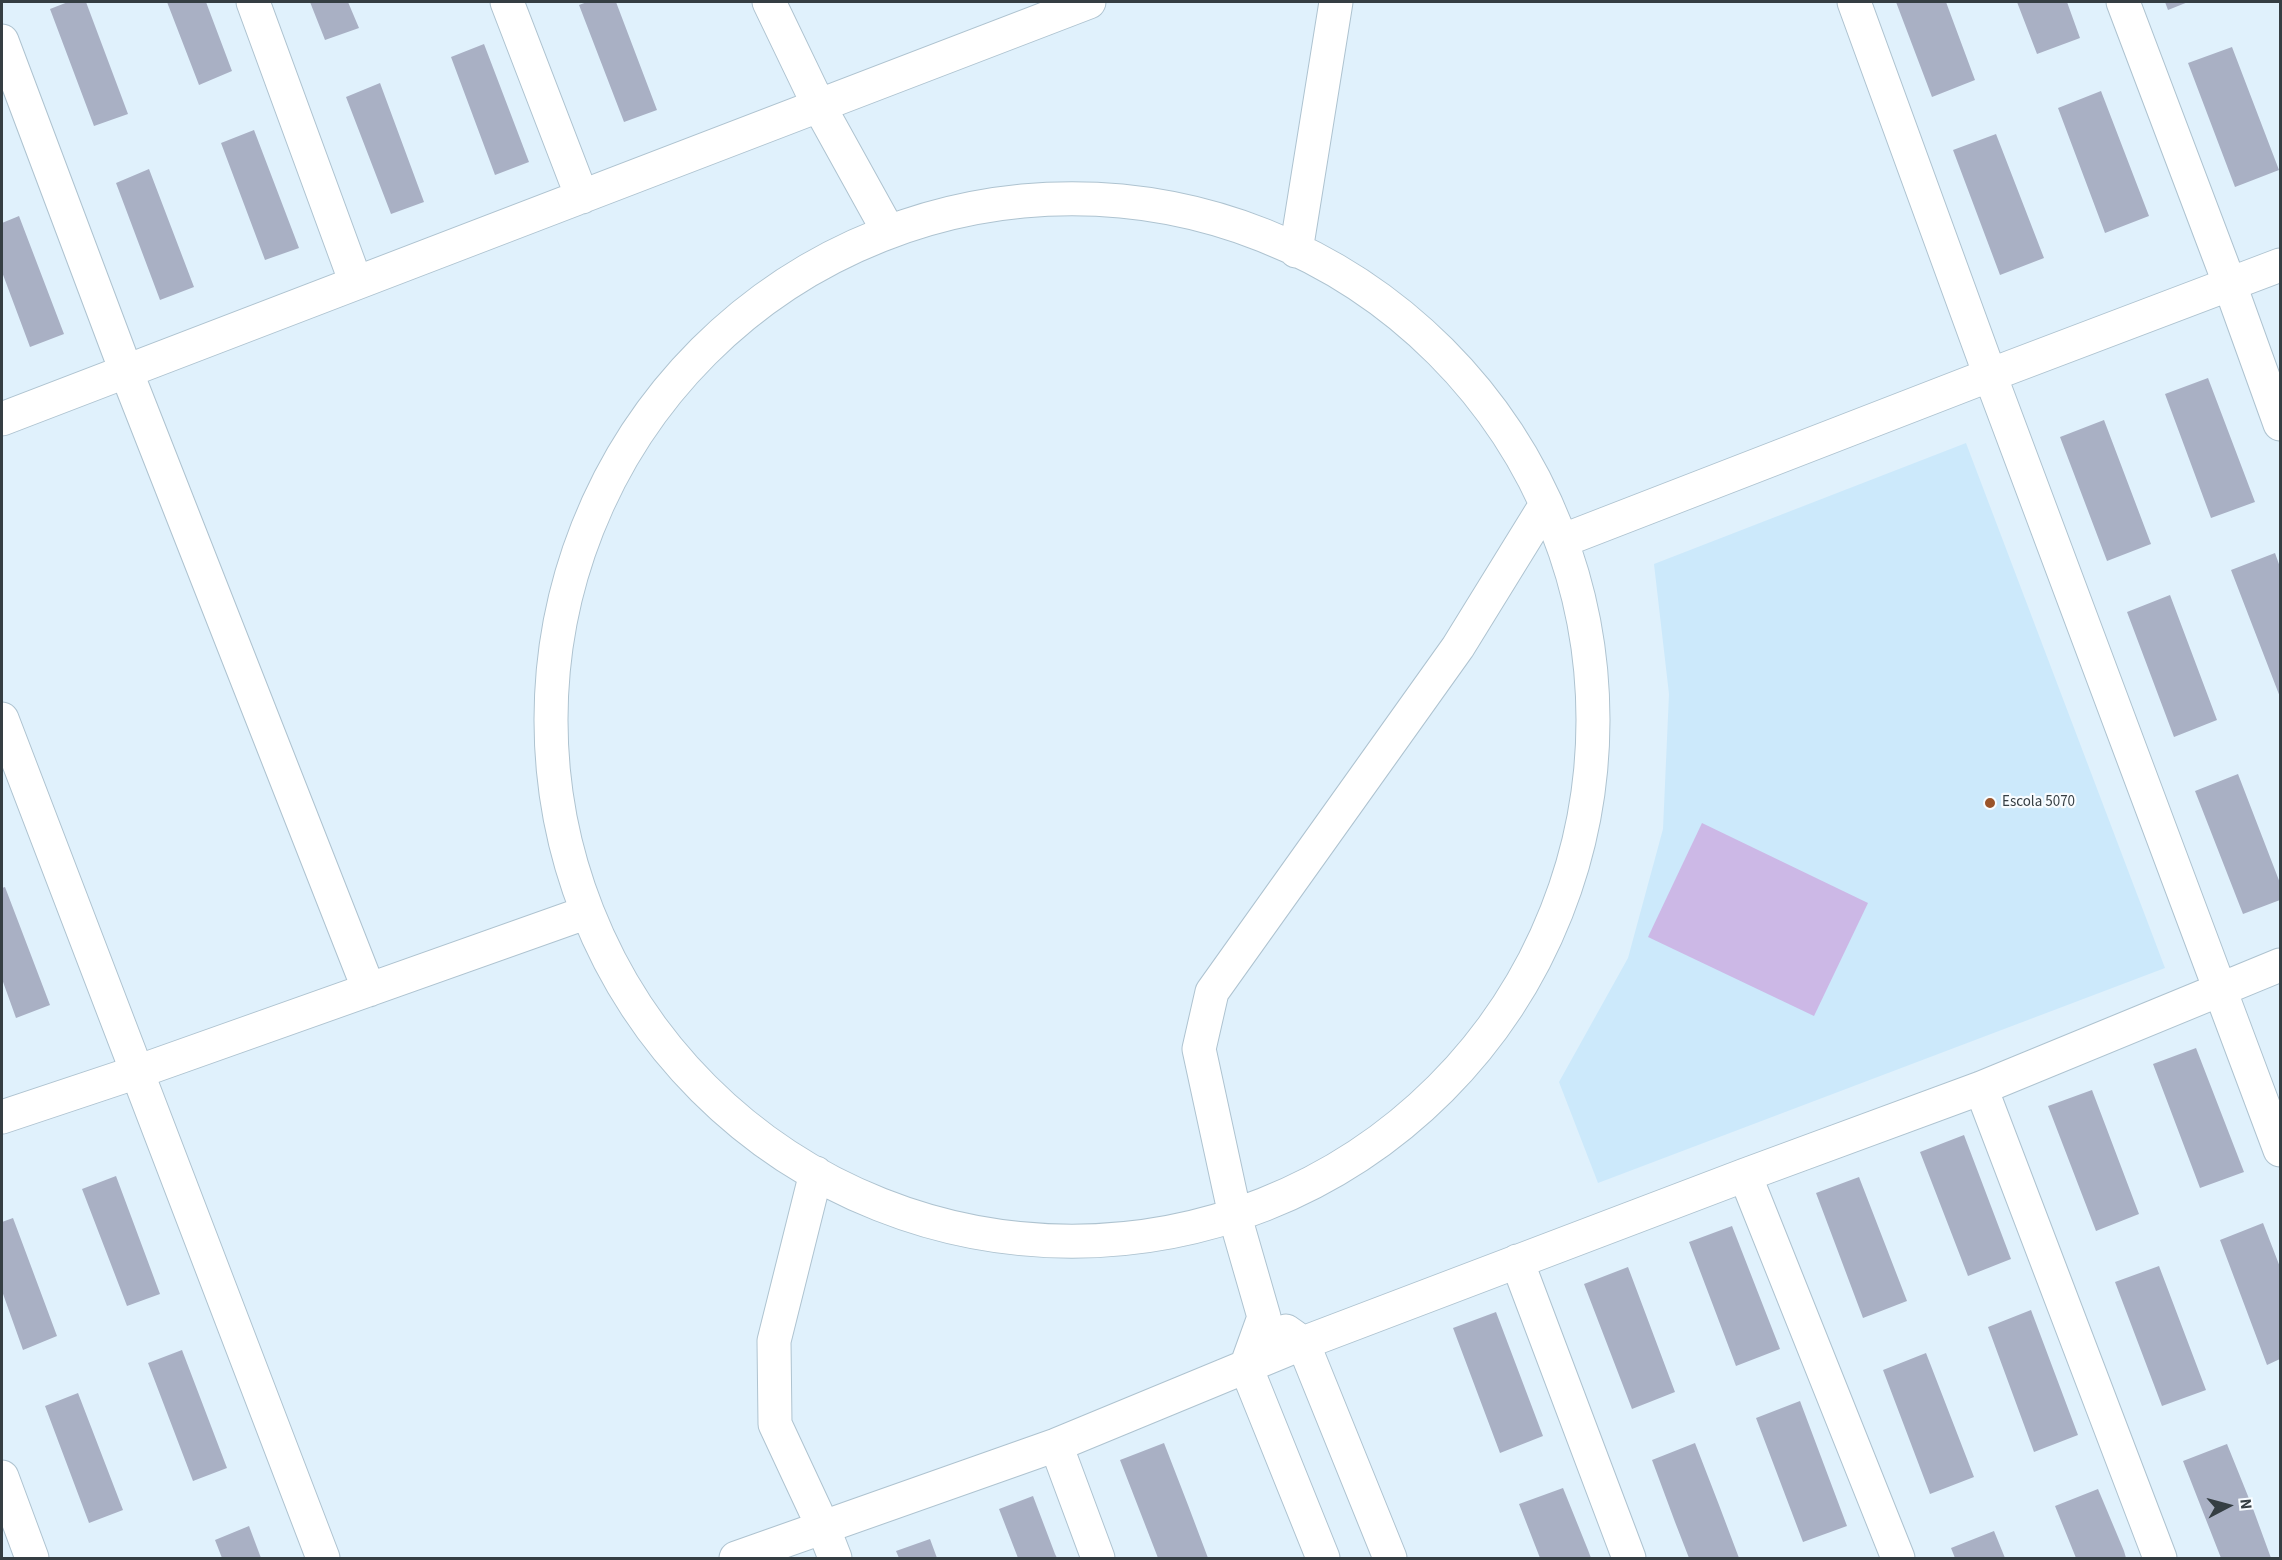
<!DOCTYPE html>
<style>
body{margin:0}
#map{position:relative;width:2282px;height:1560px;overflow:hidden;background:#e0f1fc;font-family:"Source Sans 3",sans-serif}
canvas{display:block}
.frame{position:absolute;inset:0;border:3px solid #353e43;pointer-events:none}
.north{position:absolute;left:2198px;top:1476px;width:60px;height:60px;-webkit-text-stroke:4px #f8fcff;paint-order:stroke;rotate:84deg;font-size:16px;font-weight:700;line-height:24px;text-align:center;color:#353e43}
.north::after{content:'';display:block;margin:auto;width:21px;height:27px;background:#353e43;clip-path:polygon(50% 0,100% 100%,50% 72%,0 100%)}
</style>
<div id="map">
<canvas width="2282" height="1560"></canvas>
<div class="frame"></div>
<div class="north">N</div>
</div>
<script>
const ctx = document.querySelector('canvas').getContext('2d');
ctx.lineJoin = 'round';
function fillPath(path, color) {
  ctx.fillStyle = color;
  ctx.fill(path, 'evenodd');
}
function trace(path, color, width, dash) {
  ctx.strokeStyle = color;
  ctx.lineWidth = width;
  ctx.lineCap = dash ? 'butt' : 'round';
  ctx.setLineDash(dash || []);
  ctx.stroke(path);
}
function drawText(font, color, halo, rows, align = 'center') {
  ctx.font = font + ' "Source Sans 3",sans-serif';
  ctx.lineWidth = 4.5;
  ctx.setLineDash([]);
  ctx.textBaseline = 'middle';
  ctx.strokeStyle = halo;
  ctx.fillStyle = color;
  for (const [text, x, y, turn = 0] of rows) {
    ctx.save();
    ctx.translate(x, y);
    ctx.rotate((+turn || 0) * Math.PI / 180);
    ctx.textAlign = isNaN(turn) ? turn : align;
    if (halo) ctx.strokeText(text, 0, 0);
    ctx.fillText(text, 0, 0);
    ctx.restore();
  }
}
fillPath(new Path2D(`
 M1966 443 2165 968 1598 1183 1559 1082 1628 958 1663 829 1669 694 1654 564Z`), '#cce9fb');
fillPath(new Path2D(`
 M1702 823 1868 903 1814 1016 1648 937Z`), '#ccb8e6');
fillPath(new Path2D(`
 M68 2H86L128 114 94 126 50 9Z
 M167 2H206L232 71 199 85Z
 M310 2H348L359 28 325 40Z
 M587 2H616L657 110 624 122 579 5Z
 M1896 2H1946L1975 80 1932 97Z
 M2017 2H2067L2080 38 2037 54Z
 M2165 2H2188L2168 10Z
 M484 44 529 162 495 175 451 57Z
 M2232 47 2279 170 2235 187 2188 63Z
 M380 83 424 202 391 214 346 97Z
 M2101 91 2149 216 2105 233 2058 108Z
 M254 130 299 248 265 260 221 143Z
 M1996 134 2044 258 2000 275 1953 150Z
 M149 169 194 287 160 300 116 183Z
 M19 216 64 334 30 347 2 272V223Z
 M2208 378 2255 502 2211 518 2165 394Z
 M2104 420 2151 544 2107 561 2060 437Z
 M2275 553 2280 567V697L2231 570Z
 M2170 595 2217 720 2174 737 2127 612Z
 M2238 774 2280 883V900L2243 914 2195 791Z
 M5 887 50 1005 16 1018 2 979V888Z
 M2196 1048 2244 1172 2200 1188 2153 1064Z
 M2092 1090 2139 1214 2096 1231 2048 1106Z
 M1964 1135 2011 1259 1968 1276 1920 1152Z
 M116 1176 160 1294 127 1306 82 1189Z
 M1859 1177 1907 1301 1863 1318 1816 1193Z
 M13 1218 57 1336 23 1350 2 1291V1222Z
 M2263 1223 2280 1267V1359L2267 1365 2220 1240Z
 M1732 1226 1780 1349 1736 1366 1689 1242Z
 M2159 1266 2206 1390 2162 1406 2115 1282Z
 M1628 1267 1675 1392 1632 1409 1584 1284Z
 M2031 1310 2078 1435 2034 1452 1988 1327Z
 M1496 1312 1543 1436 1500 1453 1453 1328Z
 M182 1350 227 1468 193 1481 148 1363Z
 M1926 1353 1974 1477 1930 1494 1883 1370Z
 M78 1393 123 1510 89 1523 45 1406Z
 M1800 1401 1847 1526 1803 1542 1756 1418Z
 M1164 1443 1188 1505 1208 1558H1158L1120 1460Z
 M1695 1443 1719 1505 1739 1558H1689L1675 1522 1652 1460Z
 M2227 1444 2252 1506 2271 1558H2221L2183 1461Z
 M1563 1488 1588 1550 1591 1558H1540L1519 1504Z
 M2098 1489 2124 1551 2126 1558H2076L2055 1506Z
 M1033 1496 1055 1554 1057 1558H1018L999 1509Z
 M249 1526 261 1558H222L215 1540Z
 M1994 1531 2005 1558H1955L1951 1548Z
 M930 1539 937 1558H899L896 1551Z`), '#a9b0c4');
const street = new Path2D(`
 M253 2 356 283
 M507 2 582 197
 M769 2 819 106 886 227
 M1854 2 1990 375 2280 1150
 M2123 2 2230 285 2280 424
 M2 41 126 371 369 990
 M551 720a521 521 0 1 1 1042 0a521 521 0 1 1-1042 0Z
 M1296 251 1336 2
 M2 419 1089 2
 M1564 540 1990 375 2280 265
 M2 719 323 1558
 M1981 1088 2160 1558
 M2 1117 137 1072 585 913
 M816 1173 774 1341 775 1424 823 1527 835 1558
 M1745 1175 1898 1558
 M1517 1261 1629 1558
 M1286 1331 1303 1343 1390 1558
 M1056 1445 1098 1558
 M2 1477 32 1558
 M736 1558 1056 1445 1303 1343 1745 1175 1981 1088 2280 965
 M1323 1558 1246 1367 1264 1317 1236 1220 1199 1049 1212 992 1458 647 1545 506`);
trace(street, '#aec3d0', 35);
trace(street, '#fff', 33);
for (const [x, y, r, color] of [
 [1990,803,6,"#9a542a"]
]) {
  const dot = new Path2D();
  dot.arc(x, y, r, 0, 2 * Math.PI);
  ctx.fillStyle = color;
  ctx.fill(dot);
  trace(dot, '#f8fcff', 2);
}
drawText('15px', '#353e43', '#f8fcff', [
 ["Escola 5070",2002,803]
], 'left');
</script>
